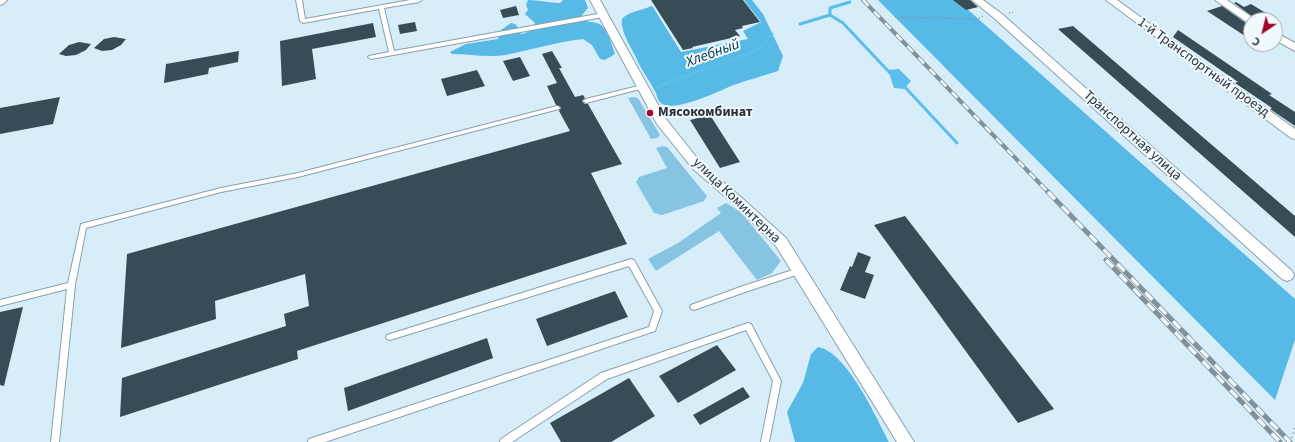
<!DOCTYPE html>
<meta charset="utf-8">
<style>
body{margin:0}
#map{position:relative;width:1295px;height:442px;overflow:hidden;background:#d7eefa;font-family:"Source Sans 3",sans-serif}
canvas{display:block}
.north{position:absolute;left:1243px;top:12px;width:40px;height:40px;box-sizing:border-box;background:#f0f9fe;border:1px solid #a1aaae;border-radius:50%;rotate:215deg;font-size:11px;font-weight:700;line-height:16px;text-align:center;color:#2a3337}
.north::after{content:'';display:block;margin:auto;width:14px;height:18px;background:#a30529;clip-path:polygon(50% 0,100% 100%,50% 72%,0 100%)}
</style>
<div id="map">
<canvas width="1295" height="442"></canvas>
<div class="north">С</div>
</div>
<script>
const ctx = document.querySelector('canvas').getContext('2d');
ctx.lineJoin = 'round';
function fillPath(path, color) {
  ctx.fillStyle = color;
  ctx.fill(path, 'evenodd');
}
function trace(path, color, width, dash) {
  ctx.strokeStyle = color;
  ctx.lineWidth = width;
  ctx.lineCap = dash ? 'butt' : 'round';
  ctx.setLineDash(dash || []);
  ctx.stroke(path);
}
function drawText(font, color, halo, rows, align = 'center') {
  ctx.font = font + ' "Source Sans 3",sans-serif';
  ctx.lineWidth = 4;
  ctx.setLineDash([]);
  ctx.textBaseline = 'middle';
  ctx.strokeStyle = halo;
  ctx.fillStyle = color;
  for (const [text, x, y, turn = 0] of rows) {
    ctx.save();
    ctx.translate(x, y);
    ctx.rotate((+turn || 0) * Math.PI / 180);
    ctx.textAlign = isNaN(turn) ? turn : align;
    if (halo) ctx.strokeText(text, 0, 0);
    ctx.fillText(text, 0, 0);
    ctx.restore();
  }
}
fillPath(new Path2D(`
 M633 97 638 98 660 135 657 138 651 139 628 98Z
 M662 146 667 147 707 196 704 201 662 215 654 213 636 182 639 177 667 168 656 148Z
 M726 203 741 212 781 261 772 273 757 280 719 231 656 271 648 259 678 243 721 213 717 208Z`), '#87c4e1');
fillPath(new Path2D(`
 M528 0C539 0 549 3 560 3L563 0H585L588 8 582 15C585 26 597 19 603 27 609 33 612 46 615 54L605 60 600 59 592 45 583 39C557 42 531 50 505 55 488 58 469 54 452 54L450 52 466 44 498 39 501 30 511 23C517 24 518 26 519 33L522 34 530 31 535 23 525 14 528 10 526 5Z
 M744 0H752L763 14 783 56 778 71C763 76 747 80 731 86 718 92 674 112 662 104 658 101 657 97 656 93 651 83 644 74 639 64 634 51 620 33 622 19 629 11 641 11 651 6L653 7 681 52 748 39 743 31 761 22Z
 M878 0H957L1295 299V340L1275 400Z
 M818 347C847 352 876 417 889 442H795L787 412 803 383 811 354Z`), '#57b9e5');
fillPath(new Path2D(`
 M899 69 911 81 904 89 894 88 888 70Z`), '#5cbeea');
trace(new Path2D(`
 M830 15 843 23 890 73
 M800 24 830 15V8L850 2
 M902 84 957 143
 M657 87 757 50 772 34`), '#5cbeea', 3);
fillPath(new Path2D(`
 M651 0H743L760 22 742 26 743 28 735 30 740 36 692 47 693 48 683 50Z
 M953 0H970L978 7 966 10Z
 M1236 2 1244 7 1251 4 1277 20H1257L1234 3Z
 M516 6 519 15 503 18 500 10Z
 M1222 6 1246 23 1251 24V40L1207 11Z
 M415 22 417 31 400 34 398 25Z
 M373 23 376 37 312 49 316 79 282 86 280 41Z
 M1073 26 1295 216V237L1058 29Z
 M1178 30 1272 94 1269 95 1295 112V126L1270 109 1272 108 1235 83 1238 82 1173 37Z
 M114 37 126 39 121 45 112 50 102 51 94 48 104 39Z
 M79 42 91 44 86 50 76 55 66 56 59 54 69 45Z
 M239 51 238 62 209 68 208 74 164 83 166 64Z
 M552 51 562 68H559L575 97 583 95 585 98 582 101 585 104H588L622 164 591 173 627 244 297 351 298 359 120 417 122 378 286 326 284 314 309 306 305 274 215 301 216 319 121 348 127 254 570 131 559 111 561 107 556 105 547 86 557 83 542 54Z
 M520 57 530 76 513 81 503 61Z
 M477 70 485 86 447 96 441 79Z
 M60 97 53 124 0 134V108Z
 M710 115 740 162 720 168 690 120Z
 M905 216 1054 409 1018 423 874 225Z
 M858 252 871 257 865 272 874 275 865 299 840 290 850 266 852 267Z
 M615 291 628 317 547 346 536 319Z
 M23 307 4 386 0 385V312Z
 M487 338 493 358 348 411 344 388Z
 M717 345 736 370 678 403 659 376Z
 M629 378 655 416 611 442H561L550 423Z
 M743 387 750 397 700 425 693 415Z`), '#384c55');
const service = new Path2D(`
 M296 0H302L305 19 410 0H422L419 2 384 8 394 51 603 13 606 15 603 17 371 59 368 57 369 56 389 52 379 9 303 23 300 21Z
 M642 85 645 87 644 88 586 103 583 101 586 99Z
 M557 106 559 107 560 108 559 109 298 177 221 192 86 228 75 285 59 442H51L67 289 0 306V300L68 283 81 224 221 188 298 173Z
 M631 259 634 260 662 311 655 331 325 442H308L309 439 312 438 649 327 654 311 629 266 390 340 387 339 386 337 387 335 390 334Z
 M799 268 802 269 803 271 802 273 745 292 694 310 691 309 690 307 691 305 743 286Z
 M748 323 751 324 781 381 769 442H761L773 381 746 330 607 379 512 442H500L501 439 601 373Z`);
const minor = new Path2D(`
 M0 0H7L3 4 0 5Z
 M590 0H600L666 119 701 163 743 199 786 238 914 442H897L776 246 735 205 693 169 657 124Z
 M972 0H983L1002 14 1292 271 1294 275 1292 279 1287 281 1282 279 994 18Z
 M1106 0H1117L1295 129V139L1291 138Z
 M1215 0H1227L1256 20H1251V23L1247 22Z
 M1275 32 1295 43V51L1275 40Z`);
trace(service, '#8aa0ab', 2);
trace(minor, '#8aa0ab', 2);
trace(new Path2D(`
 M1009 13 1013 12
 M895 17 977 19 983 16`), '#809098', 1.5, [1, 2.5]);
trace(new Path2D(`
 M1290 442 1295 428`), '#809098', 2, [1, 3.5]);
fillPath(service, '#fff');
fillPath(minor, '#fff');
const railFar1 = new Path2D(`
 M863 0 1049 193`);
const rail = new Path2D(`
 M1048 192 1290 442
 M1106 260 1280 442`);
trace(railFar1, '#82929a', 4);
trace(rail, '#82929a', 5);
trace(railFar1, '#f0f9fe', 2.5, [8]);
trace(rail, '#f0f9fe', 3.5, [10]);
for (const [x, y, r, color] of [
 [650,113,4,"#a30529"]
]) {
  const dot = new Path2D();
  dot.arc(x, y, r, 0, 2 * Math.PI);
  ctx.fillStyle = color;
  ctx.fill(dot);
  trace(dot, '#f0f9fe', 1.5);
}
drawText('14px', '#2a3337', '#f0f9fe', [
 ["1-й Транспортный проезд",1203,68,36],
 ["Транспортная улица",1132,136,42],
 ["улица Коминтерна",736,201,44]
]);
drawText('bold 14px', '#2a3337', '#f0f9fe', [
 ["Мясокомбинат",658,113]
], 'left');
drawText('italic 15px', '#043244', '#f0f9fe', [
 ["Хлебный",713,54,-20]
]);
</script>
